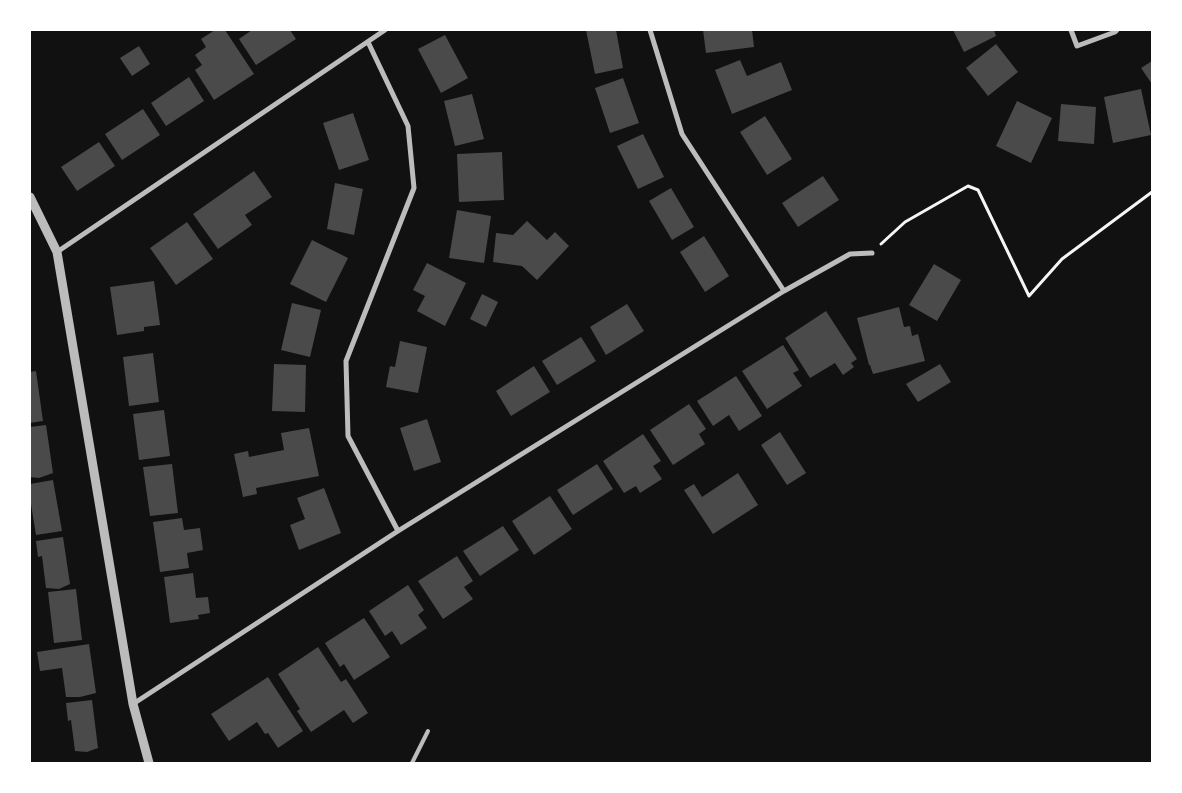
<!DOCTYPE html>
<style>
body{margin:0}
#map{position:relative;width:1182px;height:793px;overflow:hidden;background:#111;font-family:"Roboto Condensed",sans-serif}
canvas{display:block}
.frame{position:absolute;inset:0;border:31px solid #fff;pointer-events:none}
</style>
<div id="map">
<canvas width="1182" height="793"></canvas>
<div class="frame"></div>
</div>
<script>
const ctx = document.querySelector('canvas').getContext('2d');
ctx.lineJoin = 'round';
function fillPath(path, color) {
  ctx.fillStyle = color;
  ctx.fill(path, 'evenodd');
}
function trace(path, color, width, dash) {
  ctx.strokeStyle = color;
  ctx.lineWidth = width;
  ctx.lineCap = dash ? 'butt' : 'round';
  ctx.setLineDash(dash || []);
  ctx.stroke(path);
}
fillPath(new Path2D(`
 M215 30H225L254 74 214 100 195 70 202 65 195 55 206 47 201 39Z
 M252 30H290L296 39 256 65 239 39Z
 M586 30H616L623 68 595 74Z
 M703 30H752L754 47 706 53Z
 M953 30H994L996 36 964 52Z
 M445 35 468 78 441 93 418 49Z
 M996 44 1018 72 988 96 966 68Z
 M139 46 150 64 132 76 120 58Z
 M740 60 747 76 781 62 792 90 732 114 715 70Z
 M1152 61V84L1141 68Z
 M189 77 204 101 166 126 151 103Z
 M623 78 639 123 610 133 595 88Z
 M1141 89 1151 135 1113 143 1104 97Z
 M472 94 484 139 455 146 444 101Z
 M1017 101 1052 118 1031 163 996 146Z
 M1061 104 1096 107 1094 144 1058 141Z
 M143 109 160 135 122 160 105 134Z
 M353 113 369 160 339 170 323 123Z
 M765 116 792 159 767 175 740 132Z
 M643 134 664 177 638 189 617 146Z
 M99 142 115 166 77 191 61 167Z
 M502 152 504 200 459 202 457 154Z
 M254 171 272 197 245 215 252 225 218 249 193 214Z
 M823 176 839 200 798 227 782 203Z
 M335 183 363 189 354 235 327 229Z
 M671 188 694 227 672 240 649 201Z
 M457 210 491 216 484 263 449 258Z
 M527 221 547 240 555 232 569 246 537 280 522 266 493 262 496 233 513 235Z
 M187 222 213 259 176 285 150 248Z
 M704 236 729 276 705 292 680 252Z
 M312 240 348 258 326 302 290 284Z
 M427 263 466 283 445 326 417 311 425 296 413 290Z
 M934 264 961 280 937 321 909 305Z
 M154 281 160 325 144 327V331L117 335 110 287Z
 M482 294 498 302 486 327 470 319Z
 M292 303 321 310 310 357 281 350Z
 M627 304 644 331 606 355 590 327Z
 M899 307 904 327 910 326 912 336 918 334 925 361 873 374 870 365H869L857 318Z
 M826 311 857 359 851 363 854 367 843 375 835 363 810 378 785 338Z
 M581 337 596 361 557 385 542 361Z
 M400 341 427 347 418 393 386 387 390 366 395 367Z
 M783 345 799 370 793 373 802 386 767 409 742 371Z
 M153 353 159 402 129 406 123 357Z
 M274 364 306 365 305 412 272 411Z
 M940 364 951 382 918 402 906 384Z
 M534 366 550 392 511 416 496 391Z
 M36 371 43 421 30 423V372Z
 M736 376 762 416 739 431 729 415 713 426 697 401Z
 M689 404 706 429 699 434 705 444 673 465 650 430Z
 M164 410 170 456 139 460 133 414Z
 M427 419 441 462 414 471 400 428Z
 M46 425 53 473 39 478 30 477V427Z
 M309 428 319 476 256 488 257 494 243 497 234 454 248 451 249 457 284 450 281 433Z
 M780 432 806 473 787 485 761 445Z
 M643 434 661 461 653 466 662 479 640 493 636 486 624 493 603 461Z
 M172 464 178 513 150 516 143 467Z
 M597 464 613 489 573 515 557 490Z
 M738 473 758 505 713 534 684 490 694 484 702 497Z
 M53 480 62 531 36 535 30 498V484Z
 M324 488 341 533 299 550 290 525 305 519 297 498Z
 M550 496 572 529 534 555 512 521Z
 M182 518 184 530 200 528 203 550 187 553 189 568 160 572 153 522Z
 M503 526 519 550 480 576 463 551Z
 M63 537 70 584 59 589 46 588 42 556 38 557 36 541Z
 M457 556 473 581 464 587 473 599 443 619 418 581Z
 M193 573 196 598 208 597 210 613 198 615 199 619 170 623 164 577Z
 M408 585 424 610 418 615 427 628 401 645 392 631 385 636 369 611Z
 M76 589 82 640 54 643 48 592Z
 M364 618 390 657 354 680 344 664 340 667 325 643Z
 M89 644 96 693 80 697H66L62 668 40 671 37 652Z
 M318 647 341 682 346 679 368 713 353 723 344 710 311 732 297 711 300 709 278 674Z
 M268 677 303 731 278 748 268 733 265 734 257 722 229 741 211 714Z
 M92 700 98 748 87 752 75 751 71 720 68 721 66 703Z`), '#4a4a4a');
trace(new Path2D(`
 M881 244 905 222 968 186 978 190 1029 296 1062 259 1152 192`), '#f5f5f5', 3);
trace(new Path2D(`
 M412 763 428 731`), '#bcbcbc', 4);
trace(new Path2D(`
 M650 30 682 134 784 291
 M1071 30 1077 46 1115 32 1117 30
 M368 42 408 126 414 188 346 361 348 436 398 531
 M57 252 385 30
 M133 704 398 531 784 291 850 254 872 253`), '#bcbcbc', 5);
trace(new Path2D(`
 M30 197 57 252 133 704 149 763`), '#bcbcbc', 9);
</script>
